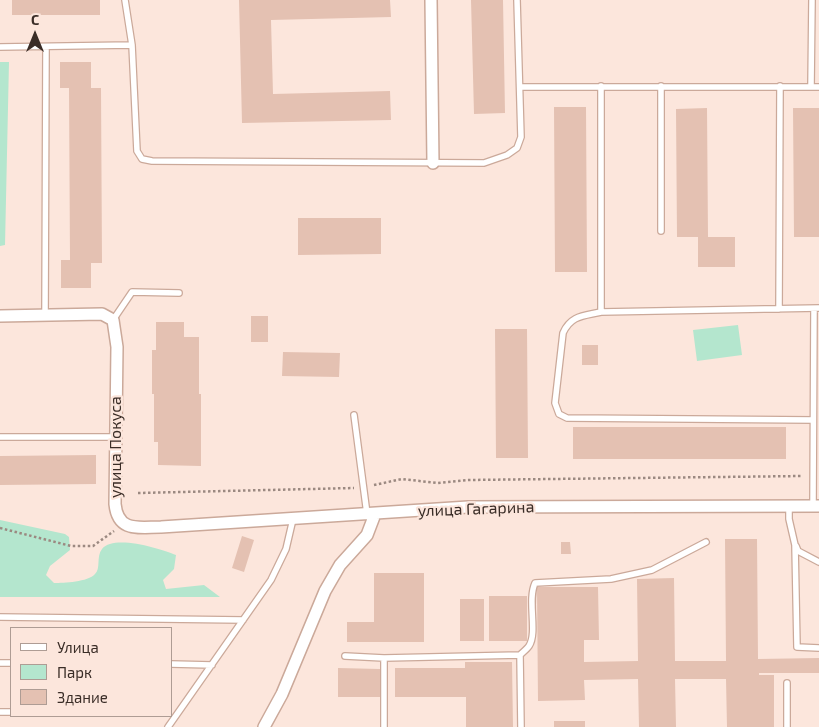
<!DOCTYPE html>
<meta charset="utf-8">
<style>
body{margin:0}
#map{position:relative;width:819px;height:727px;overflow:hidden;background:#fce6dc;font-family:"Exo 2",sans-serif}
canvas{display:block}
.legend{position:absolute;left:10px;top:627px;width:162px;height:90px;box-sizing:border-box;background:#fce6dc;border:1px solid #ae9c94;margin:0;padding:6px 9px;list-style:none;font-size:15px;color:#3a2d27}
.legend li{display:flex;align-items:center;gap:10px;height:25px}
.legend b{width:25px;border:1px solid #ae9c94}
.north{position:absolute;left:10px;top:10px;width:50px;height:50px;-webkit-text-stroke:4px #fce6dc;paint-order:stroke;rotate:0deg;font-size:14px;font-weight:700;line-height:20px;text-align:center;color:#3a2d27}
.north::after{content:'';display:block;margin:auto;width:18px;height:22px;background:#3a2d27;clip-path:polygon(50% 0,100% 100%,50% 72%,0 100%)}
</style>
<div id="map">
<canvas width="819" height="727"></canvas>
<ul class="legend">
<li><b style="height:6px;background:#fff"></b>Улица</li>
<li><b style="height:14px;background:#b4e6ce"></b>Парк</li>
<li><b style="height:14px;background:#e4c1b2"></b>Здание</li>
</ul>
<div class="north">С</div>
</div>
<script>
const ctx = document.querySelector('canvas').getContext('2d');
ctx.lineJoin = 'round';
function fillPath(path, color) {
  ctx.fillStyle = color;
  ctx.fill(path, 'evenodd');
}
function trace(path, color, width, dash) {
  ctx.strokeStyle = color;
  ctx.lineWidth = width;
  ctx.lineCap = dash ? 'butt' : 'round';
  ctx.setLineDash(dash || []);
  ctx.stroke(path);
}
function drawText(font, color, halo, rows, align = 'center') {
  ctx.font = font + ' "Exo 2",sans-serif';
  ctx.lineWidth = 4.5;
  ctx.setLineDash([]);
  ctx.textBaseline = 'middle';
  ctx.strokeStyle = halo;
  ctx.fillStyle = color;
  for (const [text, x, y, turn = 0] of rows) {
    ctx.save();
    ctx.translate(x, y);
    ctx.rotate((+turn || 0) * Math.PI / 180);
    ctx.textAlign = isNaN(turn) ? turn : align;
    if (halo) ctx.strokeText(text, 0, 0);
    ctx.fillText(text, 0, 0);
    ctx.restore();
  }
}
fillPath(new Path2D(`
 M0 62H9L5 245 0 246Z
 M738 325 742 355 697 361 693 330Z
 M0 520 65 534 69 537 70 550 50 566 46 575 54 583C64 583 88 582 95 574 101 569 96 556 102 549 114 534 161 549 176 555L174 569 163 580 166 589 204 585 220 597H0Z`), '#b4e6ce');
fillPath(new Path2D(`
 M12 0H100V15H12Z
 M239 0H390L391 17 271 20 273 94 390 91 391 120 242 123Z
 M471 0H503L505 113 474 114Z
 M60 62H91V88H101L102 263H91V288H61V260H70L69 88H60Z
 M554 107H586L587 272H555Z
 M707 108 708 237H735V267H698V237H677L676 109Z
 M793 108H819V237H794Z
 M298 218H381V254L298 255Z
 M251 316H268V342H251Z
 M156 322H184V337H199V394H201V466L158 465V442H154V394H152V350H156Z
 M495 329H527L528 458H496Z
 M582 345H598V365H582Z
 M283 352 340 353 339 377 282 376Z
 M573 427H786V459H573Z
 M96 455V484L0 485V456Z
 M242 536 254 540 244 572 232 568Z
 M725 539H757L758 659 819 658V673H759V675H774V727H727L726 679H675L676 727H639L638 679 584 680 585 700 538 701 537 587H598L599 640H584V662L638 661 637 579 674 578 675 661H726Z
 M561 542H570L571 554H561Z
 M374 573H424V642H347V622H374Z
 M489 596H527V641H489Z
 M460 599H484V641H460Z
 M465 662H512L513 727H466V697H395V668H465Z
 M338 668 380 669V697H338Z
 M554 721H585V727H554Z`), '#e4c1b2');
const lane = new Path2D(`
 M125 0 132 45 137 151 142 159 152 161 484 163 507 155 517 148 521 137 517 0
 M0 47 132 45
 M601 86V312
 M661 86V231
 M811 86 812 0
 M520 87H819
 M779 309 780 86
 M45 316 46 47
 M113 320 132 292 179 293
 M354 415 367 514
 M813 420 567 418 559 414 555 403 563 333C571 315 584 316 601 312L819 308
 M0 437H116
 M789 506V519L795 545 797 647 819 648
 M813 506 814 309
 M796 546 798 551 819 562
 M0 617 243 620
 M520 655C523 652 527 649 529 646 538 632 527 601 535 583L611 579 652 570 706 542
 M345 656 384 658 520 655 521 727
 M384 658V727
 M0 663H11
 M171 664 212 665
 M787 683V727
 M0 712H11
 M168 727 271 580 286 549 293 519`);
const street = new Path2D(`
 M431 0 433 163
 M0 316 102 314 113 320 117 347 115 504C118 533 139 527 161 527L468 507 819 506
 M264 727 282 694 325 591 340 565 367 535 375 514`);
trace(lane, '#cba99a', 8);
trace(street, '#cba99a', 14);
trace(new Path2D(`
 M374 485 402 479 437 483 468 480 803 476
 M138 493 354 488
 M0 528 71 546H93L114 531`), '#9b8981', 2.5, [2.5, 2.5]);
trace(lane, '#fff', 5.5);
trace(street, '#fff', 11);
drawText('16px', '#3a2d27', '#fce6dc', [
 ["улица Покуса",116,447,-90],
 ["улица Гагарина",476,509,-2]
]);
</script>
